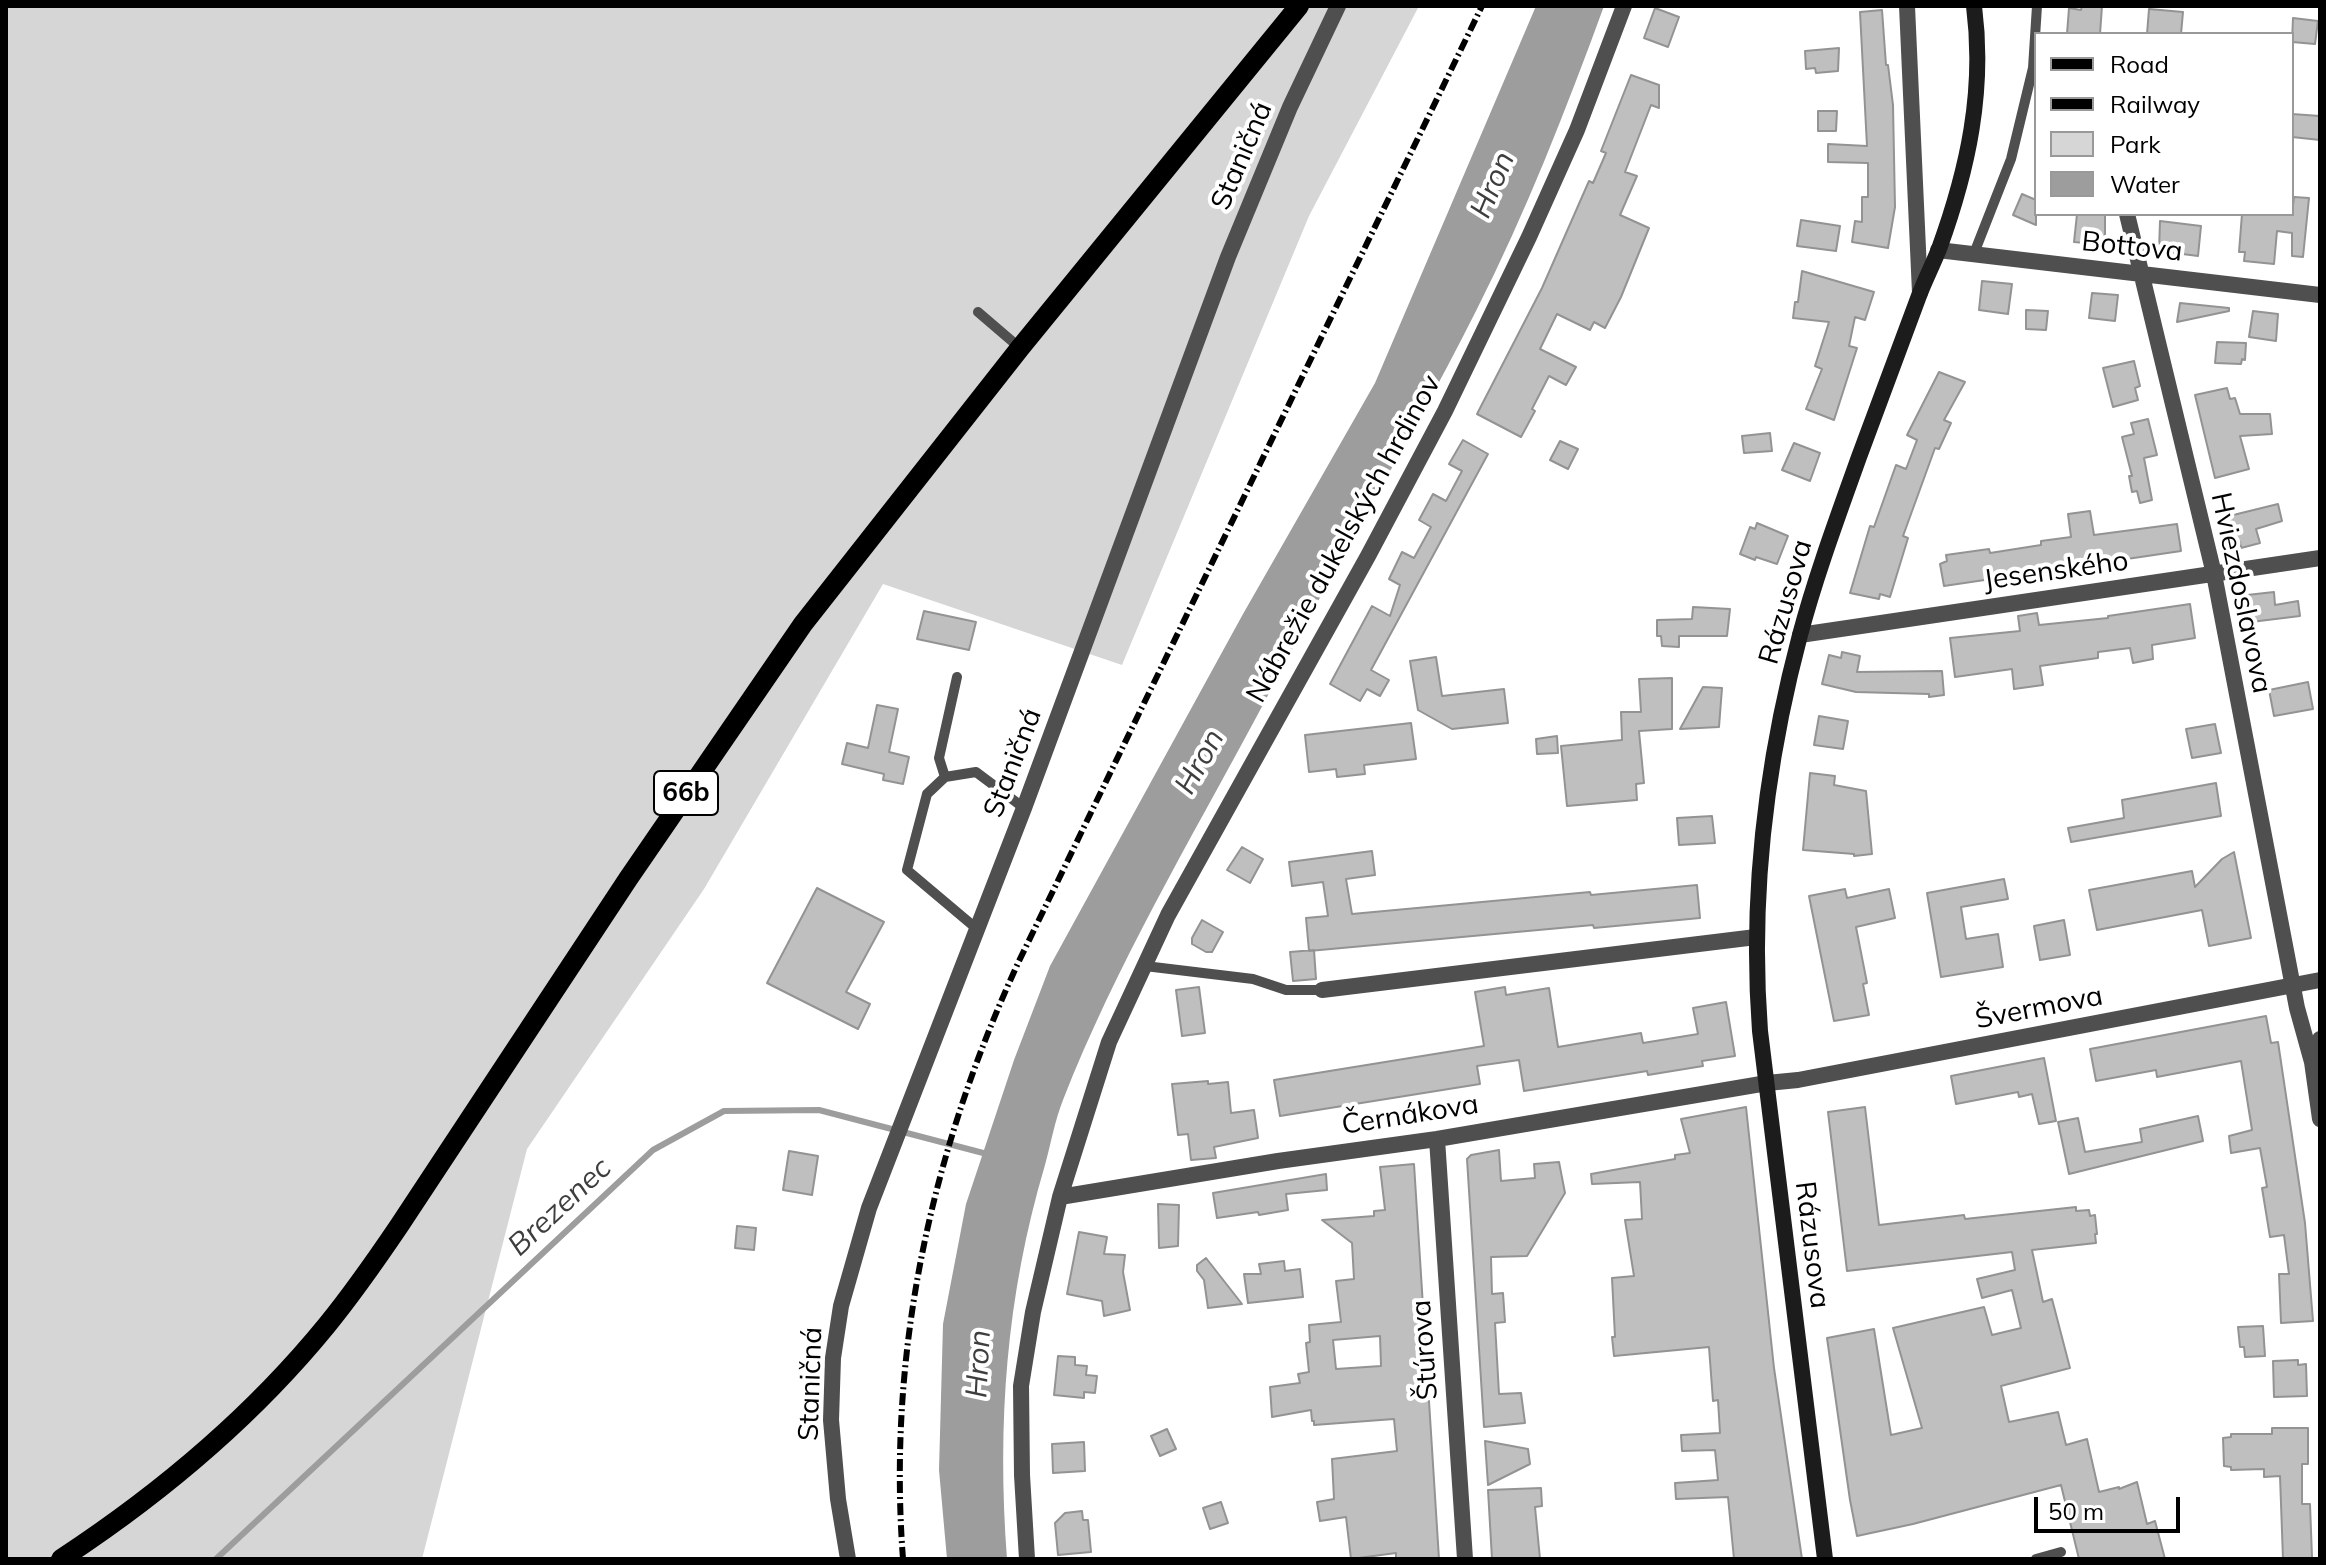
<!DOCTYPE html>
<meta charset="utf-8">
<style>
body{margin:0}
#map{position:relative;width:2326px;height:1565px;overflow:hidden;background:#fff;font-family:Mulish,sans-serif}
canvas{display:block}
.frame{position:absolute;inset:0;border:8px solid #000;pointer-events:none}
.legend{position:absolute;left:2034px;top:32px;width:260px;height:184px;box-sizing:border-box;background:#fff;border:2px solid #999;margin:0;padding:10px 14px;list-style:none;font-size:24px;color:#000}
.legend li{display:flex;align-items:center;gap:16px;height:40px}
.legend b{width:40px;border:2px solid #999}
.scale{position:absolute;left:2034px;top:1497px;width:146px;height:36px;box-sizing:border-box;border:4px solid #000;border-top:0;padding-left:10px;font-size:24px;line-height:28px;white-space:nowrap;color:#000;-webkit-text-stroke:6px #fff;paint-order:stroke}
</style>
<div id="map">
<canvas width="2326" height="1565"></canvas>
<div class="frame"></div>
<ul class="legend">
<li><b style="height:10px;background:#000"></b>Road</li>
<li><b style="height:10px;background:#000"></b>Railway</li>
<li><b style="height:22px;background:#d6d6d6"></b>Park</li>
<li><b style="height:22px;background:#9d9d9d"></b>Water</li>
</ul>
<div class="scale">50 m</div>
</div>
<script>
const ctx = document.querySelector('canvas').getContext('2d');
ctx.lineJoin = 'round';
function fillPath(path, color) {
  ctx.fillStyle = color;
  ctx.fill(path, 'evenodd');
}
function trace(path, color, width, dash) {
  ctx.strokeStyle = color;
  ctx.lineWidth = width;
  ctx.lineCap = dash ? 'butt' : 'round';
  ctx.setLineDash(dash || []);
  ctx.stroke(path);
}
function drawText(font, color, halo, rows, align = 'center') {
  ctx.font = font + ' Mulish,sans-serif';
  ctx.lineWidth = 8;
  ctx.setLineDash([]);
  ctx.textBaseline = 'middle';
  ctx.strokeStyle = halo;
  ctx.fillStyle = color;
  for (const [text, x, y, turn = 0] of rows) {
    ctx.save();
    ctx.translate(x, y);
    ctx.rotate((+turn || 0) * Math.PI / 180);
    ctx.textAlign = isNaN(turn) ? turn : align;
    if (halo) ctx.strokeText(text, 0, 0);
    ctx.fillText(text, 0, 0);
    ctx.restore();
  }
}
fillPath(new Path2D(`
 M6 6H1419L1309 216 1122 665 883 584 704 889 527 1149 422 1559H6Z`), '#d6d6d6');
fillPath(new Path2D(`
 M1536 6H1604C1566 110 1526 212 1476 311 1438 387 1396 460 1355 534 1321 594 1290 654 1258 714 1190 841 1116 965 1063 1100 1055 1120 1051 1143 1045 1165 1006 1296 997 1423 1007 1559H947L939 1470 943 1324 966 1204 1014 1060 1050 966 1243 614 1375 383Z`), '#9d9d9d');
trace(new Path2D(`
 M216 1559 653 1150 724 1111 819 1110 987 1154`), '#9d9d9d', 6);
const building = new Path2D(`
 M2082 6H2102L2100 34H2067L2069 8 2081 10Z
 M1655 8 1679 17 1668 47 1644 38Z
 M2149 9 2183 12 2181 34H2147Z
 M1882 10 1886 65H1888L1893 105 1895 207 1888 248 1852 242 1855 221 1862 222V197H1868V163L1828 162V144L1867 146 1860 12Z
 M2293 18 2318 21 2315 44 2292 42Z
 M1839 48 1838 71 1816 73 1815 68 1806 69 1805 51Z
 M1631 75 1659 85V108L1651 105 1625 172 1637 176 1620 215 1649 228 1621 297 1605 328 1594 322 1590 330 1557 314 1540 349 1576 367 1566 385 1549 376 1532 409 1535 411 1521 437 1477 414 1542 288 1589 181 1593 183 1606 153 1601 151Z
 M1818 111H1837L1836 131H1818Z
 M2292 114 2320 116V140L2292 137Z
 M2022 194 2036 200V225L2013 215Z
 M2294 197 2309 198 2303 257 2292 256V233L2277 231 2274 264 2244 261 2245 252H2239L2242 214H2292Z
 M2077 214H2105V245L2074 242Z
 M1801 220 1840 226 1836 251 1797 246Z
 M2160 221 2201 226 2198 256 2159 251Z
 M1802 271 1874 292 1865 320 1855 317 1849 346 1857 348 1834 420 1806 409 1822 369 1815 366 1829 322 1793 318 1795 302H1798Z
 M1982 281 2012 284 2008 314 1979 310Z
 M2092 293 2118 295 2115 321 2089 318Z
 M2180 303 2229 308V311L2177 322Z
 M2026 310 2048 311 2046 330 2026 329Z
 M2253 311 2278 314 2276 341 2249 337Z
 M2217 342 2246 343 2245 360 2242 359 2241 364 2215 363Z
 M2134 361 2140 386 2135 388 2138 400 2113 407 2103 368Z
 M1939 372 1965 382 1944 420 1951 423 1939 449 1935 448 1903 536 1908 538 1890 597 1880 594 1879 599 1850 593 1870 526 1874 527 1896 465 1906 469 1917 440 1907 435Z
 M2227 388 2230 399 2235 398 2240 414H2270L2272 434 2240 436 2249 469 2215 478 2195 395Z
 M2148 419 2157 455 2144 458 2152 500 2140 503 2137 491 2132 492 2129 476H2132L2122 437 2134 434 2131 423Z
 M1770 433 1772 451 1744 453 1742 436Z
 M1463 440 1488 454 1371 670 1389 680 1380 696 1367 689 1360 701 1330 684 1372 606 1390 616 1400 585 1389 579 1402 552 1414 558 1431 527 1419 520 1433 494 1446 501 1462 471 1449 464Z
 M1560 441 1578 449 1568 469 1550 460Z
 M1794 443 1820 453 1810 481 1782 470Z
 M2278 504 2282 521 2256 529 2260 543 2241 548 2240 542 2232 544 2225 517Z
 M2090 511 2094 535 2177 524 2181 551 1944 586 1940 564 1947 561 1946 555 1989 549 1990 553 2041 545V541L2071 537 2068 514Z
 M1757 523 1788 536 1777 564 1756 557 1755 560 1740 554 1750 527 1755 529Z
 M2274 592 2275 605 2298 601 2300 616 2251 622 2247 595Z
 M2190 604 2195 638 2152 645 2153 659 2133 663 2130 648 2098 652V658L2040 666 2043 685 2014 689 2012 669 1955 677 1950 638 2020 631 2018 616 2037 613 2039 625 2108 618V616Z
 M1693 607 1730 609 1727 636H1679V647L1662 646 1661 636H1657V620L1692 619Z
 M924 611 976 622 969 650 917 639Z
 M1842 652 1860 656 1857 672 1942 671 1944 695 1929 697V694L1856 692 1822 684 1829 655 1841 658Z
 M1436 657 1442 696 1504 689 1508 723 1452 729 1418 710 1410 661Z
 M1672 678V729L1639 731 1644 783 1636 784 1637 800 1567 806 1561 746 1622 740 1621 712H1641L1639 679Z
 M2308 682 2313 709 2274 716 2269 690Z
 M1703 687 1722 688 1719 727 1680 729Z
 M877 705 898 709 889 752 909 757 903 784 883 780 884 774 842 764 847 743 868 748Z
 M1819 716 1848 721 1843 749 1814 745Z
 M1411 723 1416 759 1364 765 1365 774 1337 777 1336 769 1309 772 1305 735Z
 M2215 724 2221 753 2192 758 2186 729Z
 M1557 736 1558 753 1537 754 1536 739Z
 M1810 773 1835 776 1834 785 1866 791 1872 854 1854 856V854L1803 850Z
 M2216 783 2221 816 2071 842 2068 828 2124 818 2122 800Z
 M1712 816 1715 843 1679 845 1677 818Z
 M1242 847 1263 859 1250 883 1227 870Z
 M1372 851 1375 875 1346 879 1352 914 1590 892 1591 895 1697 885 1700 918 1594 928 1593 925 1309 951 1306 918 1328 916 1323 882 1292 886 1289 862Z
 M2234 852 2251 938 2209 946 2202 910 2097 930 2089 890 2192 871 2195 887 2222 859Z
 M2004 879 2008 899 1961 907 1966 939 1998 934 2003 967 1941 977 1927 893Z
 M817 888 884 922 846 992 870 1004 858 1029 767 983Z
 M1845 889 1847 898 1889 889 1895 918 1856 927 1867 983 1863 984 1869 1015 1834 1021 1809 896Z
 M1202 920 1223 932 1212 952H1206L1192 944V938Z
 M2064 920 2070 955 2040 960 2034 926Z
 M1314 950 1316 979 1293 981 1290 952Z
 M1199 987 1205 1033 1182 1036 1176 990Z
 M1505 987 1506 995 1549 988 1558 1047 1641 1033 1643 1043 1698 1034 1693 1008 1726 1002 1735 1056 1702 1061 1703 1066 1648 1075 1647 1071 1524 1091 1519 1060 1477 1066 1480 1084 1280 1116 1274 1080 1484 1046 1475 992Z
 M2266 1016 2271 1043 2278 1042 2305 1223 2313 1321 2281 1323 2279 1274H2289L2284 1235 2270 1237 2262 1188 2267 1187 2260 1148 2231 1153 2229 1136 2252 1130 2241 1061 2157 1077 2156 1070 2096 1081 2090 1049Z
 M2044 1058 2056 1121 2039 1124 2032 1094 2019 1097 2018 1092 1956 1104 1951 1076Z
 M1208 1081V1084L1228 1082 1231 1113 1254 1110 1258 1138 1214 1147 1216 1158 1191 1160 1188 1134 1178 1135 1172 1084Z
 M1746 1107 1774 1368 1802 1559H1734L1728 1497 1676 1499 1675 1483 1718 1480 1715 1450 1682 1451 1681 1435 1720 1433 1718 1400 1713 1401 1709 1347 1614 1356 1612 1337H1615L1612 1278 1634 1276 1625 1220 1642 1219 1640 1182 1592 1184 1591 1174 1675 1159V1155L1690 1153 1681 1119Z
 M1865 1107 1879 1225 1964 1215 1965 1219 2076 1207V1211L2089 1210 2090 1216 2095 1215 2097 1234H2095L2096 1243 2032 1250 2043 1302 2052 1299 2070 1368 2001 1386 2009 1422 2058 1412 2066 1445 2087 1439 2099 1492 2119 1487V1489L2137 1482 2147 1524 2155 1521 2165 1559H2079L2061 1485 1913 1524 1857 1536 1850 1500 1827 1338 1874 1329 1891 1435 1922 1428 1893 1328 1984 1307 1992 1335 2021 1328 2012 1290 1982 1298 1977 1279 2015 1270 2012 1252 1847 1271 1828 1112Z
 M2198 1116 2203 1141 2069 1174 2058 1122 2078 1118 2085 1152 2142 1142 2140 1129Z
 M1499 1150 1501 1181 1535 1178 1534 1164 1559 1162 1565 1193 1527 1256 1491 1257 1492 1294 1503 1293 1505 1322 1495 1323 1499 1394 1521 1393 1525 1423 1484 1427 1467 1159 1471 1155Z
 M789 1151 818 1156 812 1195 783 1190Z
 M1414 1164 1439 1559H1396V1553L1351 1559 1346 1517 1320 1521 1317 1502 1334 1499 1332 1459 1397 1451 1394 1419 1314 1425V1421H1312L1311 1410 1272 1417 1270 1387 1300 1383 1298 1374 1309 1372 1306 1343 1310 1342 1309 1325 1341 1322 1336 1281 1354 1279 1352 1243 1322 1220 1374 1216V1211L1385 1210 1380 1167ZM1380 1336 1381 1366 1336 1369 1333 1340Z
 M1326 1174 1327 1190 1286 1194 1288 1210 1259 1215 1258 1212 1217 1218 1213 1193Z
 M1158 1204 1179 1205 1178 1246 1159 1248Z
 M737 1226 756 1228 754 1250 735 1248Z
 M1079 1232 1107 1237 1104 1254 1125 1255 1123 1272 1130 1310 1104 1316 1102 1301 1067 1294Z
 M1206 1258 1242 1304 1208 1308 1204 1280 1197 1271V1265Z
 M1284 1261 1285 1271 1300 1269 1303 1297 1248 1303 1244 1274H1261L1259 1264Z
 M2263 1326 2265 1356 2245 1357 2244 1347H2240L2238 1327Z
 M1058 1356 1075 1357V1365L1087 1366 1086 1375 1097 1376 1095 1393 1084 1392V1398L1054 1395Z
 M2298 1360V1365L2306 1364 2307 1396 2274 1397 2273 1361Z
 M2272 1428H2308V1464H2302V1504H2310L2312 1557 2309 1559H2283L2280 1476 2264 1477V1469L2231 1470V1467L2224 1466 2223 1438 2231 1437V1434H2272Z
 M1167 1429 1176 1449 1160 1456 1151 1436Z
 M1485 1441 1528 1449 1530 1464 1488 1485Z
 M1084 1442 1085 1471 1053 1473 1052 1444Z
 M1541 1488 1542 1506 1535 1507 1540 1559H1492L1488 1490Z
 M1221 1502 1228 1523 1210 1529 1203 1508Z
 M1082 1511 1083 1520H1088L1091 1552 1058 1555 1055 1523 1065 1513Z`);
fillPath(building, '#bfbfbf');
trace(building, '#939393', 2);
trace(new Path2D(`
 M1973 256 2011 159 2033 68 2037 6
 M978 312 1020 348
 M945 777 939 758 957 677
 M977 929 907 870 927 794 945 777 976 772 1024 808
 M1145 966 1253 979 1286 990H1322
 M2036 1559 2061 1552`), '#4f4f4f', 10);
trace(new Path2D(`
 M1907 6 1920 293
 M2127 214 2214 574 2297 1008 2312 1062 2320 1119
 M1938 250 2320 295
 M1800 635 2320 558
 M1322 990 1756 937
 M2312 1062 2320 1039
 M1437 1139 1465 1559
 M1060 1197 1278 1161 1437 1139 1767 1083
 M1027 1559 1022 1475 1021 1386 1033 1312 1060 1197 1109 1042 1168 915 1368 556 1445 411 1529 237 1577 130 1624 6`), '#4f4f4f', 16);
trace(new Path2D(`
 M1767 1083 1798 1080 2320 980
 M848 1559 838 1499 831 1420 833 1358 841 1306 869 1208 1024 808 1228 257 1290 107 1338 6`), '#4f4f4f', 16);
trace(new Path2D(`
 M1825 1559 1760 1031C1750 899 1766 763 1800 635 1816 575 1838 516 1859 457 1879 403 1899 348 1920 293 1926 278 1933 264 1939 249 1968 169 1985 91 1974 6`), '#1c1c1c', 16);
trace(new Path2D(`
 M61 1559C160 1494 252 1417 327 1325 353 1293 376 1260 399 1226L628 879 803 624 1020 348 1299 6`), '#000', 20);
trace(new Path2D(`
 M903 1559C887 1351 932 1149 1019 961L1482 6`), '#000', 6, [12, 4, 2, 4]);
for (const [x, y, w] of [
 [686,793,64]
]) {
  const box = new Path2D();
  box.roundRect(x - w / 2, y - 22, w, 44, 6);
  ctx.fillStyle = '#fff';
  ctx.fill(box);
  trace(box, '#000', 2);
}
drawText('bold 26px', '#000', null, [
 ["66b",686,793]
]);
drawText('28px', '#000', '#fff', [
 ["Staničná",1242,156,-67],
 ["Bottova",2132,247,6],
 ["Nábrežie dukelských hrdinov",1344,539,-61],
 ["Jesenského",2056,571,-8],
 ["Hviezdoslavova",2241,593,78],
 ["Rázusova",1786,602,-74],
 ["Staničná",1013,763,-69],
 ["Švermova",2039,1008,-11],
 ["Černákova",1410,1115,-9],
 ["Rázusova",1812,1245,83],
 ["Štúrova",1425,1350,-94],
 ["Staničná",811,1384,-88]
]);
drawText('italic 30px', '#3e3e3e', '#fff', [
 ["Hron",1493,185,-67],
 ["Hron",1200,762,-61],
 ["Brezenec",560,1207,-43],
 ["Hron",979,1364,-87]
]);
</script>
